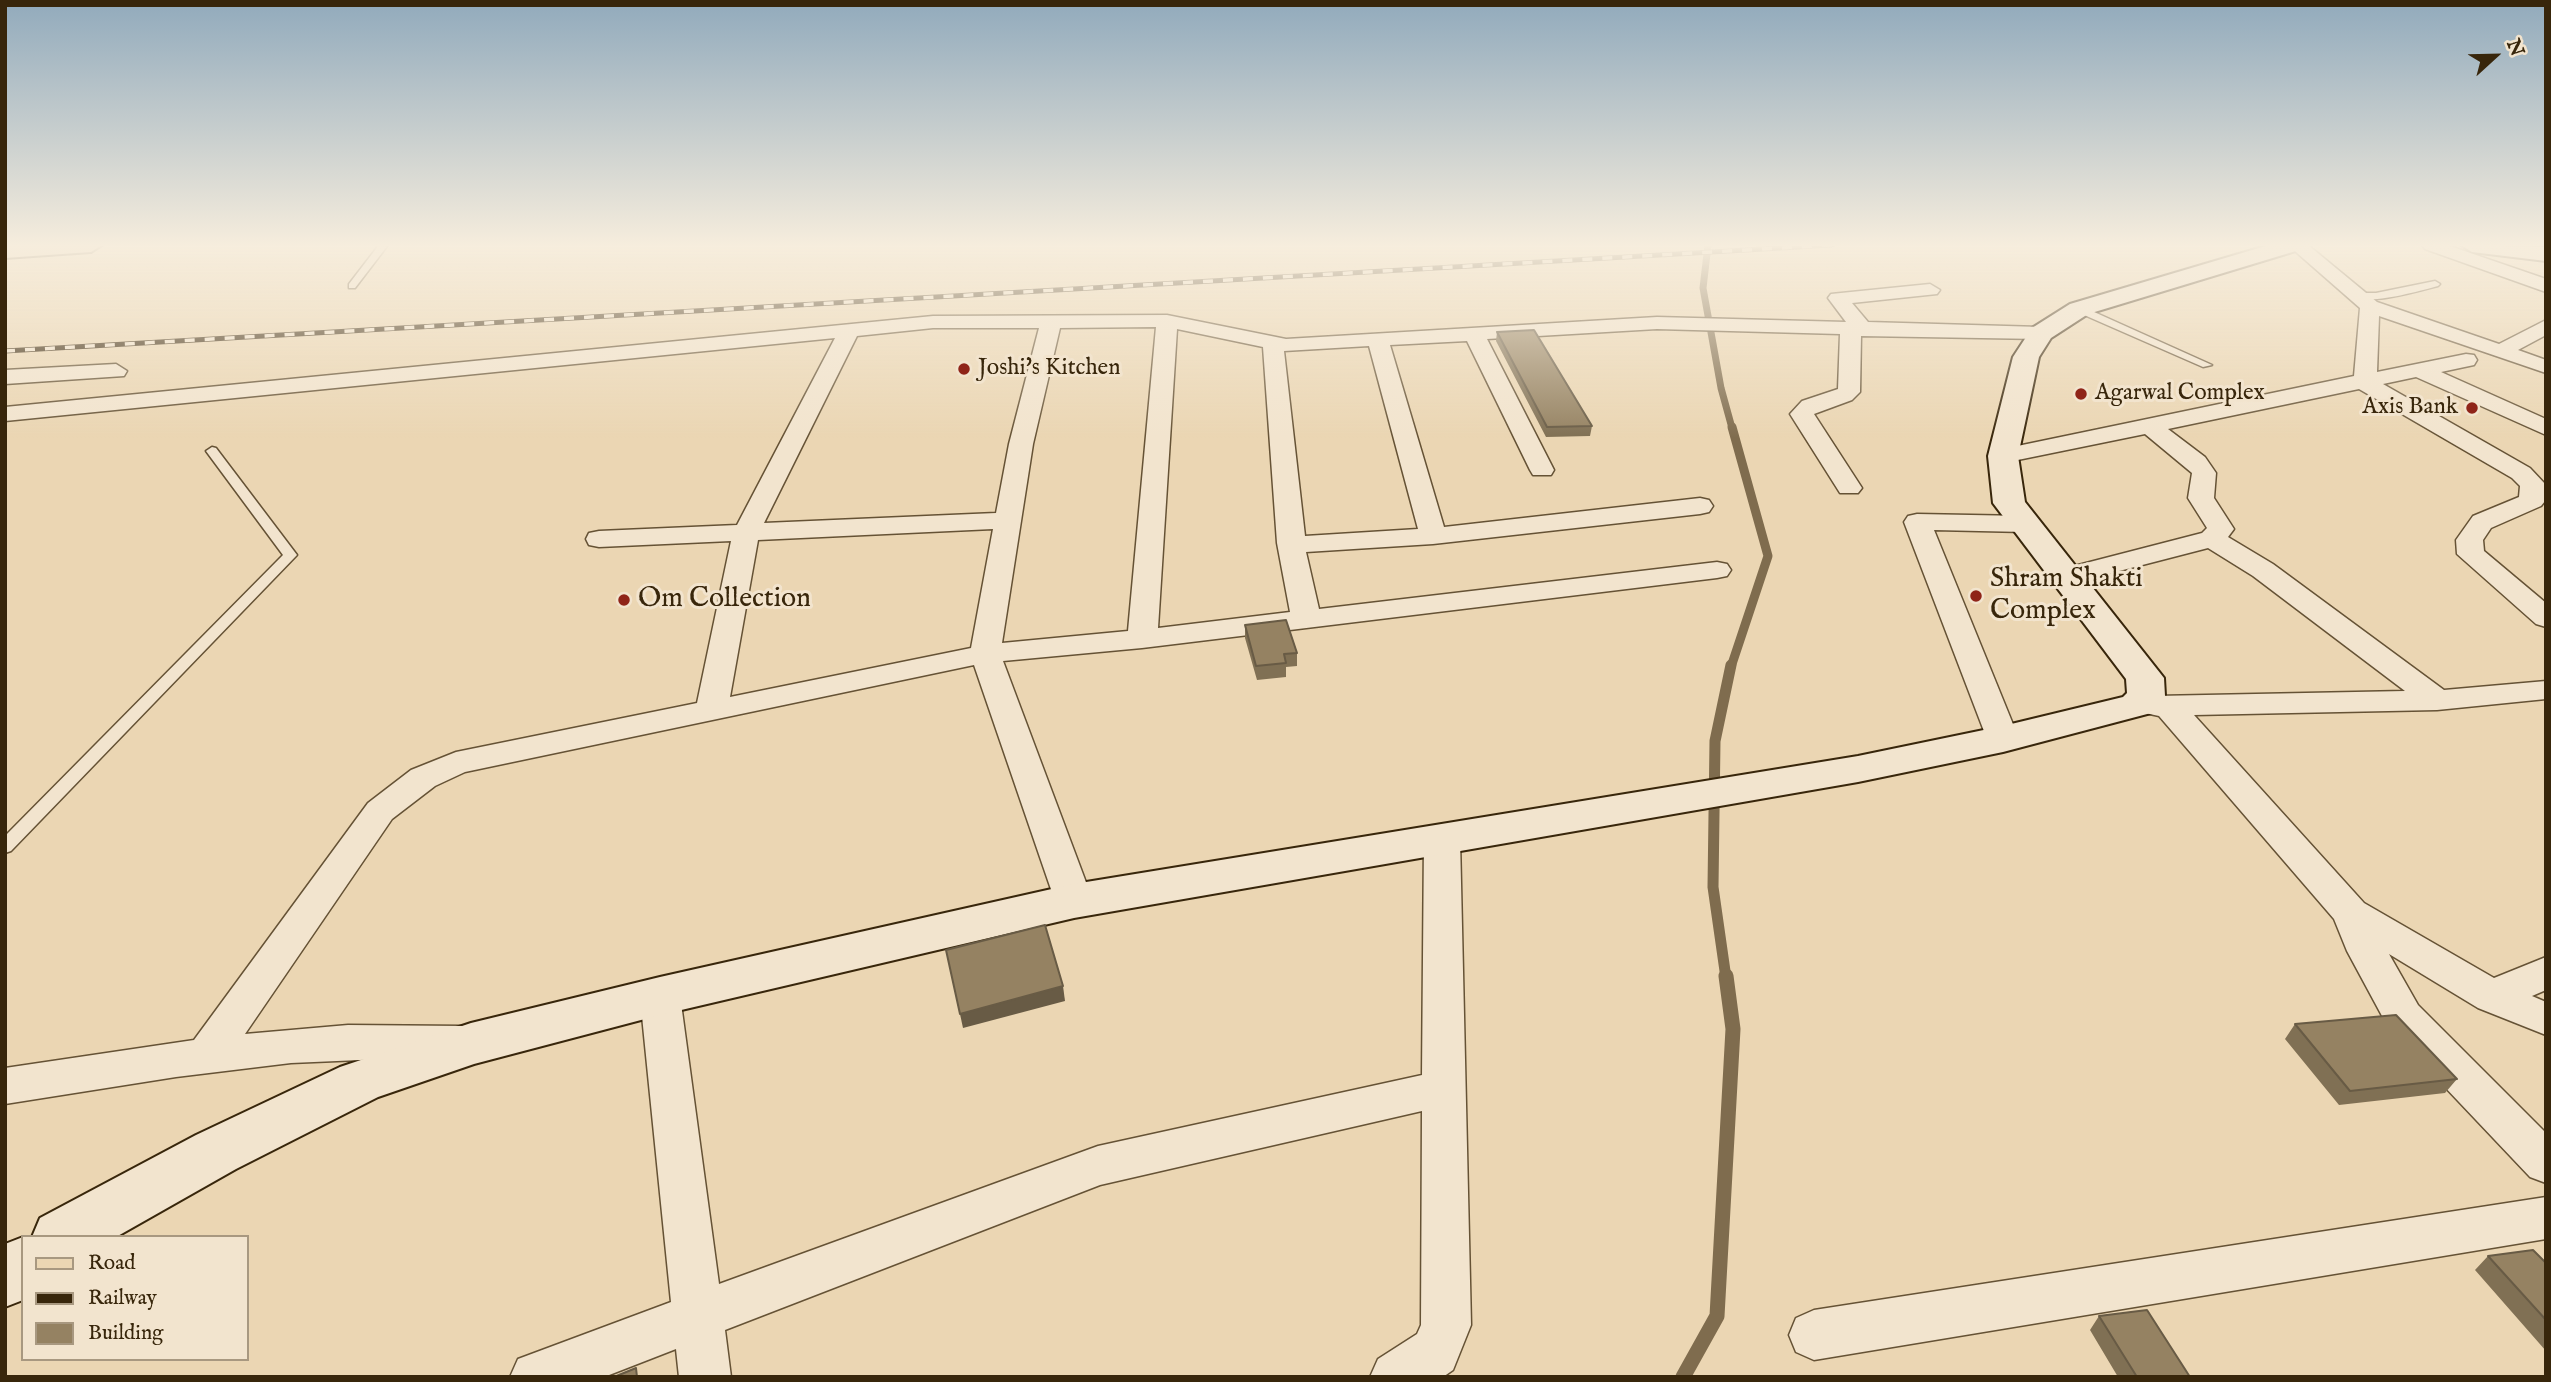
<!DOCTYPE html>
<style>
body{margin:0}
#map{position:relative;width:2551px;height:1382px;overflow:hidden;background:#ebd6b3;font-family:"IM FELL English",serif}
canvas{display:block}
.frame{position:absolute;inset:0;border:7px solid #38260b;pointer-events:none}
.legend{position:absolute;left:21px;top:1235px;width:228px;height:126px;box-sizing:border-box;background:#f2e4ce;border:2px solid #a89880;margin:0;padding:9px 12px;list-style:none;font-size:21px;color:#38260b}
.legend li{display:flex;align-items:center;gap:14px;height:35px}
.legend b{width:35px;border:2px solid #a89880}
.north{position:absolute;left:2460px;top:21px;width:70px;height:70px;-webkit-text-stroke:5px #f2e4ce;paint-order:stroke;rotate:68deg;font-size:19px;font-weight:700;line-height:28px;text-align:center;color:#38260b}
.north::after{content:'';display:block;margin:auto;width:24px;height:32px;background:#38260b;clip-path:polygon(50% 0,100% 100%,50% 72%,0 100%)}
</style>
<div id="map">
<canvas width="2551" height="1382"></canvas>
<div class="frame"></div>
<ul class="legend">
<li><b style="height:9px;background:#ebd6b3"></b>Road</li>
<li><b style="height:9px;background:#38260b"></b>Railway</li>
<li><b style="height:19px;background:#958262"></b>Building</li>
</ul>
<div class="north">N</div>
</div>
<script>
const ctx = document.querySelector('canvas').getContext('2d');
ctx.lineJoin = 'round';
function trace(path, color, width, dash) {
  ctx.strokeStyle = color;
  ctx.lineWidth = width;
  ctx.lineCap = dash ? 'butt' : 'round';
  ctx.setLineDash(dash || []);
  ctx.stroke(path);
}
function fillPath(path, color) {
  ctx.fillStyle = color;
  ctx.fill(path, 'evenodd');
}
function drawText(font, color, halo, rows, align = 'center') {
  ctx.font = font + ' "IM FELL English",serif';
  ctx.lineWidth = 6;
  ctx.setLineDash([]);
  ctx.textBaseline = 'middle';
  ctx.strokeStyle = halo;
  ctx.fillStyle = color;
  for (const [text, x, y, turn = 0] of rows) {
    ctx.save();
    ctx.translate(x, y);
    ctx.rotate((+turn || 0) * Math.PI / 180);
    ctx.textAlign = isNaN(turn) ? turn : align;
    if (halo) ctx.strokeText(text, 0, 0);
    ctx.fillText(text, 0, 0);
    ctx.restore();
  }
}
trace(new Path2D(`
 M1708 245 1703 288 1721 388 1732 428`), '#7f6c4e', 7);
trace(new Path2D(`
 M1731 667 1768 556 1732 427`), '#7f6c4e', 9);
trace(new Path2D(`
 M1726 978 1713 887 1715 741 1731 665`), '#7f6c4e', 11);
trace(new Path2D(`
 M1683 1377 1717 1316 1733 1029 1726 976`), '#7f6c4e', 15);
const lane = new Path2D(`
 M379 245H388L355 288H349V284Z
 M2435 281 2440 284 2438 286C2419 291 2368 306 2352 296L2357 293H2376Z
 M2075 307H2083L2212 365 2203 367 2075 311Z
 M212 447 216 448 297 555 11 851 5 853V836L283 555 206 451Z`);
const street = new Path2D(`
 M2288 245H2308L2377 302 2499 344 2546 320V335L2518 350 2546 360V373L2379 316 2377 372 2466 354 2474 355 2477 360 2474 365 2441 372 2546 419V435L2416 377 2383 384 2530 468 2546 485 2545 501 2541 506 2491 528 2483 540 2484 551 2546 603V627L2536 624 2457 554 2456 540 2473 516 2519 497 2520 486 2512 478 2359 389 2168 429 2205 457 2216 473 2214 498 2234 529 2228 537 2273 564 2444 690 2546 681V699L2437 710 2194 715 2364 903 2494 978 2546 957V990L2532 996 2546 1002V1035L2478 1008 2389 954 2418 1005 2546 1133V1183L2530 1177 2388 1027 2347 951 2334 919 2159 716 2145 713 2140 706 2145 699 2156 696 2405 691 2253 576 2208 548 2065 585 2055 583 2051 577 2055 571 2202 533 2207 528 2188 498 2192 473 2145 434 2003 463 1994 461 1991 456 1994 451 2003 449 2354 376 2360 308Z
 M2422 245H2447L2546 279V292L2425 249Z
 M1930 284 1940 290 1937 294 1852 303 1868 322 2041 327 2051 333 2041 339 1861 336 1860 392 1852 400 1814 414 1862 488 1858 493H1840L1790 414 1802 401 1838 389 1840 334 1657 329 1487 339 1554 470 1551 475H1533L1530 470 1467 341 1390 345 1444 527 1700 498 1709 500 1713 506 1709 512 1700 514 1433 544 1306 552 1319 609 1717 562 1727 564 1731 570 1727 576 1717 578 1142 648 1003 661 1093 901 1087 911 1074 915 1061 911 1055 901 974 665 465 772 435 786 392 819 245 1034 348 1025 463 1026 478 1031 484 1043 478 1055 463 1060 406 1058 291 1063 176 1077 5 1104V1068L194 1040 368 803 411 770 456 752 697 703 731 541 599 547 589 545 586 539 589 533 599 531 737 525 835 338 5 421V407L933 316 1167 315 1286 339 1657 317 1846 322 1828 298 1831 294ZM1156 327 1128 631 1002 643 1033 444 1060 328ZM933 328H1039L1009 444 996 513 764 523 857 336ZM1177 329 1263 347 1277 543 1290 612 1158 628ZM1369 346 1418 529 1305 536 1284 351ZM993 529 971 648 730 697 758 540Z
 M116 364 127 371 124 376 5 384V370Z
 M1917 514 2025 516 2034 518 2038 524 2034 530 2025 532 1934 530 2019 739 2015 746 2003 749 1991 746 1987 739 1904 522 1908 516Z
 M1442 827 1455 830 1460 839 1471 1325 1453 1370 1443 1377H1370L1378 1359 1417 1334 1421 1325 1422 1111 1100 1185 725 1330 731 1377H679L676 1349 604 1377H510L518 1359 671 1302 640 996 646 985 660 980 674 985 680 996 719 1284 1098 1146 1422 1075 1424 839 1429 830Z
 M2546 1197V1239L1814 1360 1796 1352 1789 1335 1796 1318 1814 1310Z`);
const secondary = new Path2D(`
 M2269 245H2302L2299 250 2088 314 2051 338 2039 357 2018 456 2025 502 2164 678 2165 696 2151 713 2003 752 1858 782 1074 918 660 1015 474 1064 378 1097 236 1169 116 1237H32L40 1218 196 1135 340 1067 471 1023 660 977 1074 884 1858 756 2003 726 2123 697 2127 693 2126 679 1993 503 1988 456 2013 357 2032 328 2070 304Z
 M2461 245 2546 247V261L2472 252Z
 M23 1237V1300L5 1307V1244Z`);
const primary = new Path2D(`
 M5 245H102L91 252 5 258Z`);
trace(lane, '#655235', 3);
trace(street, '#655235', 3);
trace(secondary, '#38260b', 4);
trace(primary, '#38260b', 4);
fillPath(lane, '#f2e4ce');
fillPath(street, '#f2e4ce');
fillPath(secondary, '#f2e4ce');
fillPath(primary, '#ebd6b3');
const rail = new Path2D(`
 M5 351 1832 245`);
trace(rail, '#38260b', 5);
trace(rail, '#f2e4ce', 3.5, [10]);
fillPath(new Path2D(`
 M1497 332 1592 426 1590 436 1546 437 1496 341Z
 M1245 625 1297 653V666L1286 667V677L1257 680 1245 638Z
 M2295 1024 2457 1079 2445 1093 2339 1105 2285 1039Z
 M2488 1256 2546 1263V1351L2475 1270Z
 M2099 1316 2190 1377H2118L2090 1330Z`), '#807054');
fillPath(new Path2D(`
 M1063 986 1065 1001 963 1028 960 1014Z`), '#685b45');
const building = new Path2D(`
 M1534 330 1592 426 1547 427 1497 332Z
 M1286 620 1297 653 1284 654 1286 663 1256 666 1245 625Z
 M1045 925 1063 986 960 1014 946 950Z
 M2396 1015 2457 1079 2350 1091 2295 1024Z
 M2533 1250 2546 1263V1320L2488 1256Z
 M2147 1310 2190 1377H2137L2099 1316Z
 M636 1368 637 1377H614Z`);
fillPath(building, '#958262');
trace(building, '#685b45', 2);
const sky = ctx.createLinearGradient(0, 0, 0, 438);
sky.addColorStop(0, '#91aabc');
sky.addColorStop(0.56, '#f6eddd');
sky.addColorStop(1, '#f6eddd00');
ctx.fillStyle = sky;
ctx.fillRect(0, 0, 2551, 438);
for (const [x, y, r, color] of [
 [964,369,7,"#8f2418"],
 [2081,394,7,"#8f2418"],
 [2472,408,7,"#8f2418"],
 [1976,596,7,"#8f2418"],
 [624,600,7,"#8f2418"]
]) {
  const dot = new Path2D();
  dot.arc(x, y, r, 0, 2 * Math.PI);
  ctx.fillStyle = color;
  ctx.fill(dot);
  trace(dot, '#f2e4ce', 2.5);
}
drawText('23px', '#38260b', '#f2e4ce', [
 ["Joshi's Kitchen",978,369],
 ["Agarwal Complex",2095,394],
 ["Axis Bank",2458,408,"right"]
], 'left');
drawText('28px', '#38260b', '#f2e4ce', [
 ["Shram Shakti",1990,580],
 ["Complex",1990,612],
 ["Om Collection",638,600]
], 'left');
</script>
